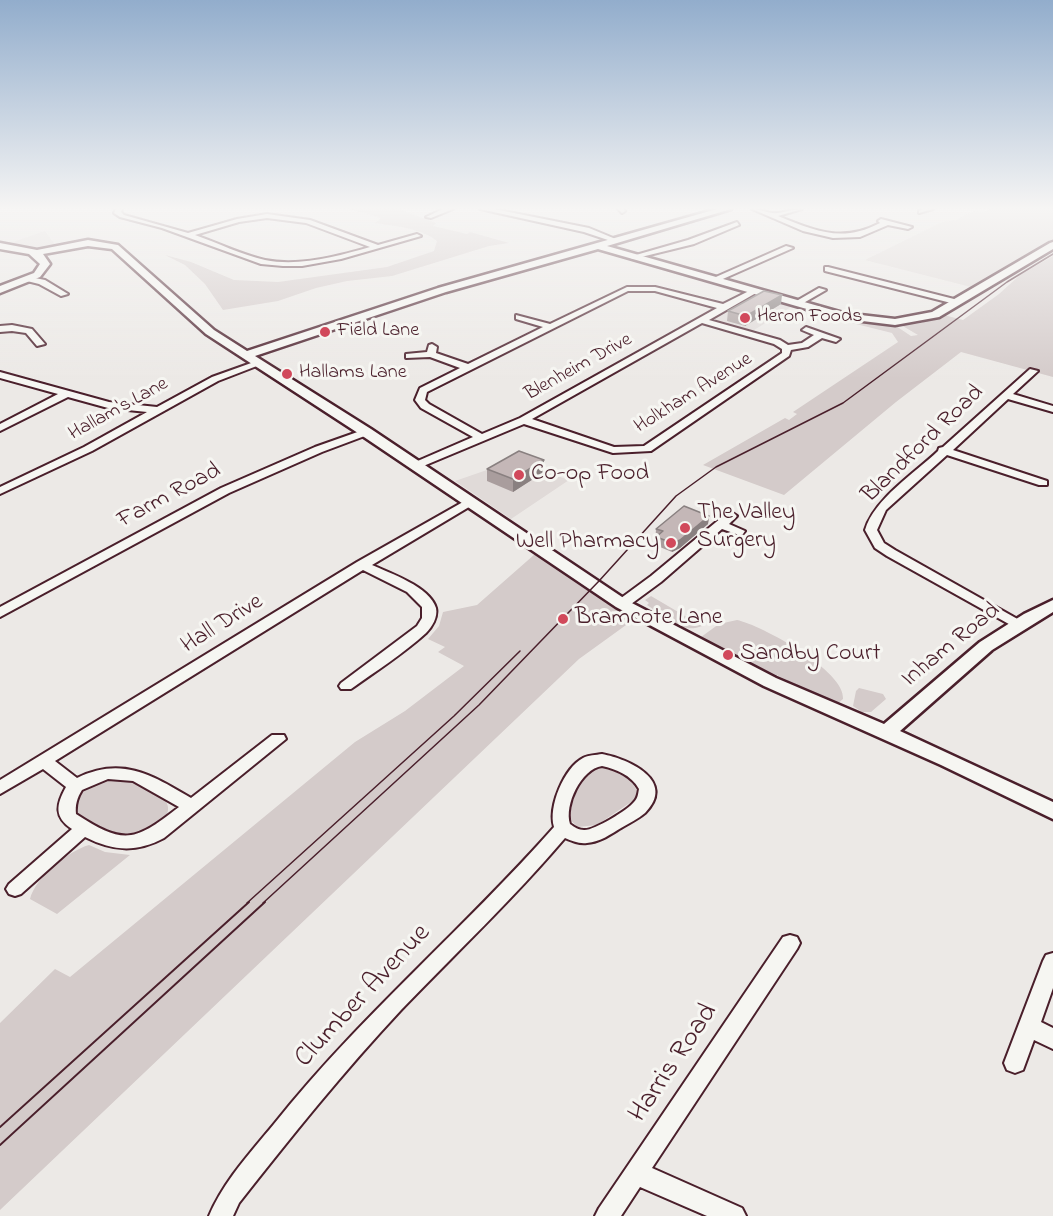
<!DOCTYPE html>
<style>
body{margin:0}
canvas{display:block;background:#ece9e6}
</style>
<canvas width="1053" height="1216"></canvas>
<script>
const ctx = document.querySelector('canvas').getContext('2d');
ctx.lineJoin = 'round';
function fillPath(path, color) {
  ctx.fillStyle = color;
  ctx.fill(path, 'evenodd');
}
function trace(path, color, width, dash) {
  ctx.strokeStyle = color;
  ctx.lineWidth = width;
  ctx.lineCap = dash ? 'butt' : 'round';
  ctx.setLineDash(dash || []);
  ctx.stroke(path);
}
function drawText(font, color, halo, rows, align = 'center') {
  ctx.font = font + ' "Indie Flower",sans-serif';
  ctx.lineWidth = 6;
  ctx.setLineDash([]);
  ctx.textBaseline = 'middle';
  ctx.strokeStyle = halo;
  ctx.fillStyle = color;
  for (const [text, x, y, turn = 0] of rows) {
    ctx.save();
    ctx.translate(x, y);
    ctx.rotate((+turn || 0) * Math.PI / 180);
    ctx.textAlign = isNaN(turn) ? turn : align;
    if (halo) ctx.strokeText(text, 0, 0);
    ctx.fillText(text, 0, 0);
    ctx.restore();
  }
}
fillPath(new Path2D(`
 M993 209H1053V241L971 287 865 260 942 222 957 220 974 211 981 212Z
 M45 231 56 246 36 249 7 244Z
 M750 293 794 305 751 332 705 319Z
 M513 461 569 480 511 519 455 481Z`), '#e0dad8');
fillPath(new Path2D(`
 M350 209H398L436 223 433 226 467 234 470 232 509 243 489 246 392 276 347 281 316 288 278 301 223 310 205 284 185 265 165 255 191 262 234 280 278 282 387 267 434 251 437 241C421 228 394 226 375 223L381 218Z
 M1053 256V377L961 352 896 402 784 495 703 465 785 418 789 420 797 414 793 412 898 342 892 333 840 320 896 326 911 336 918 335 901 325 921 323 944 315 963 320 999 294 1020 275Z
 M535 554 633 620 579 659 0 1210V1023L55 969 70 977 355 742 405 711 464 666 438 652 445 647 428 639 439 626 443 612 477 605Z
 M651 596 702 626C681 635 664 616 647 605L649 603 645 600Z
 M737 620C761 625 846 671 843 699L837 704 728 652 701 637 719 624Z
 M859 688 883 694 886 699 871 712H862L853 706 856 691Z
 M596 768C613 767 630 775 637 791L634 800 597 825 578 827 568 818C575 799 577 777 596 768Z
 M127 777C138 783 155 789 163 798 182 817 143 838 127 837 109 836 92 823 77 814 67 784 107 778 127 777Z
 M89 845 105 852 130 855 57 914 30 899C35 878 68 851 89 845Z`), '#d4cbca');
const minor = new Path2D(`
 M116 209H122L121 212 124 215 188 233 237 219 267 214 310 220 378 245 417 234 421 236 341 259 302 266H283L261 264 162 228 120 217 114 213ZM267 218 306 223 370 247C338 256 299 267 265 260 242 255 218 243 195 235L239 222Z
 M443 209H453L431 218 426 217Z
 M480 209H494L589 228 618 240 614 242 584 232Z
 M618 209H624L625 211 622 213Z
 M752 209C759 209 765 212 772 213 781 214 792 209 802 209L778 216C816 231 842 243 880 223L878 221 881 219 912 227 908 229 888 225 860 237 833 238 803 231Z
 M923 209H933L919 213V211Z
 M737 222 739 225 694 244 633 259 629 257 688 240Z
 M786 246 793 248 716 282 709 280Z
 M828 267 958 300 959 302 955 304 825 271V267Z
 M30 277 45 280 68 294 61 296 39 284 27 281V277Z
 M627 287H655L723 304 753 289 757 291 756 293 709 320 780 340 788 345 802 343 814 335 802 330 806 327 840 339 836 342 822 338 808 347 791 350 789 356 651 451 613 453 524 424 421 467H413V463L473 437 421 408 415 400 420 388 460 368 430 357 406 358V354L427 352 429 345 432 344 437 347 436 353 468 364 543 327 516 319V315L550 324ZM628 291H655L717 308 520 418 482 434 429 404 425 400 427 392ZM702 323 774 344 782 349V353L644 446 614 447 532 419Z
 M819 288 826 290 800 305 793 303Z
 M12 325 32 329 45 344 37 346 26 333 12 331 0 332V326Z
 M254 362 262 364 218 381 92 451 0 494V487L84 447 147 412 108 408 68 397 0 431V424L58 394 0 378V372L109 402 157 407 212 377Z
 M1030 369 1038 371 1013 394 1053 406V412L1008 399 953 450 1047 481V485H1039L947 455 886 510 877 530 884 543 895 550 1021 621 1023 624 1016 628 887 556 875 548 865 530C874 499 915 473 938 451L939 448 943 447Z
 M366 429 370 430V434L322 452 229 493 0 617V607L221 488 315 447Z
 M470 498 474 500 476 502 474 504 372 565C390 573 430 587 436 608 438 617 432 627 426 633 403 654 376 671 351 689H341L339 686 341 683 417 626 422 618V607L407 592 363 570 55 761 77 778C122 756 152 775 191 798L272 735H284L286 739 164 838C136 853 113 851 85 837L21 894 15 896 9 894 6 889 9 884 72 829C54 817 56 805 66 787L43 769 0 794V780L357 562ZM108 779 133 781 179 807C135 841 125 846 76 814 75 805 77 798 82 790Z
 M731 512 737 516 729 524 745 531 743 534 739 535 722 529 661 582 627 607H617L615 604 617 601 651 576 727 513Z
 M602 754C629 759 677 781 645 813 638 819 629 823 621 828 611 834 600 842 587 843 579 844 572 841 565 838 514 898 456 953 401 1010 343 1072 291 1137 239 1203L233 1216H209C224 1181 250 1153 274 1124 359 1017 464 929 554 827 548 807 564 768 583 758 588 755 596 755 602 754ZM602 766C616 769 631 775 639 789 638 794 638 798 634 802 628 810 593 831 584 830 579 830 574 827 570 824 564 805 581 769 602 766Z
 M790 935 797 937 800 943 797 949 652 1168 742 1208 746 1216H707L640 1187 621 1216H595L599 1208 783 937Z
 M1053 953V988L1041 1022 1053 1028V1049L1034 1040 1023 1070 1015 1073 1007 1070 1004 1063 1043 961 1046 955Z`);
const tertiary = new Path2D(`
 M717 209H731L607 246 843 313 895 319 932 312 1050 243 1053 242V249L939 317 895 325 838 318 598 249 446 292 255 356 371 429 628 601 776 678 884 724 980 642 1024 614 1053 600V612L992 650 900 731 1053 802V819L941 765 764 686 616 607 361 435 206 334 112 249 88 246 43 254 50 264 40 277 0 293V286L34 273 40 264 29 254 0 249V243L37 250 88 240 118 245 214 330 247 351 438 288Z`);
trace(minor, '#4a1f2b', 4);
trace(tertiary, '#4a1f2b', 5);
fillPath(minor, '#f6f6f2');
fillPath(tertiary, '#f6f6f2');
trace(new Path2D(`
 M247 903 454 716 520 651
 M263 903 479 705 599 581 676 496 716 467 843 403 1007 282 1053 254`), '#4a1f2b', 1.5);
trace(new Path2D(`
 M0 1127 249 902
 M0 1145 265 902`), '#4a1f2b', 2);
fillPath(new Path2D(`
 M781 304 745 326 727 321 728 311Z
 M487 469 544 472 513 492 487 481Z
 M709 516 708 524 680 548 672 552 655 545 656 529Z`), '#a99d9d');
fillPath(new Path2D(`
 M782 295 781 304 745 326 746 316Z
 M544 460V472L513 492V479Z
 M709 516 708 524 680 548 672 552 673 543Z`), '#898080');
const building = new Path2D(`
 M764 291 782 295 746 316 728 311Z
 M519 451 544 460 513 479 487 469Z
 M684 506 709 516 680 540 673 543 656 537 663 531 656 529Z`);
fillPath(building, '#c4b7b7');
trace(building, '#898080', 1.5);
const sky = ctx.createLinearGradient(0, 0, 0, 379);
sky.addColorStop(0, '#92adcc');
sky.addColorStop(0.55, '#f6f5f4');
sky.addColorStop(1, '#f6f5f400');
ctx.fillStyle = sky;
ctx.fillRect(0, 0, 1053, 379);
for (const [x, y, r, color] of [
 [745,318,6,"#d1495b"],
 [325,332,6,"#d1495b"],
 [287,374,6,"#d1495b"],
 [519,475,6,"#d1495b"],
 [685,528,6,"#d1495b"],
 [671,543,6,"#d1495b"],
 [563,619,6,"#d1495b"],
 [728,655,6,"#d1495b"]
]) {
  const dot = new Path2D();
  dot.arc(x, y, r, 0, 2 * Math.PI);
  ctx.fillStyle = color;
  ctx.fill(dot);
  trace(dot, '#f6f6f2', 2);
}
drawText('20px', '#4a1f2b', '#f6f6f2', [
 ["Heron Foods",757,318],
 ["Field Lane",337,332],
 ["Hallams Lane",299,374]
], 'left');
drawText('20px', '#4a1f2b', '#f6f6f2', [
 ["Blenheim Drive",579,368,-29],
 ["Holkham Avenue",694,394,-32],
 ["Hallam's Lane",119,410,-29]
]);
drawText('24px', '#4a1f2b', '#f6f6f2', [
 ["Blandford Road",924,445,-44],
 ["Farm Road",170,497,-28],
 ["Hall Drive",223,625,-32],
 ["Inham Road",952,646,-39]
]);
drawText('24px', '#4a1f2b', '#f6f6f2', [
 ["Co-op Food",531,475],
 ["The Valley",697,514],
 ["Surgery",697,542],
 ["Well Pharmacy",659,543,"right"],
 ["Bramcote Lane",575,619],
 ["Sandby Court",740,655]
], 'left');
drawText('28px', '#4a1f2b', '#f6f6f2', [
 ["Clumber Avenue",364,997,-47],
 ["Harris Road",675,1064,-56]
]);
</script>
